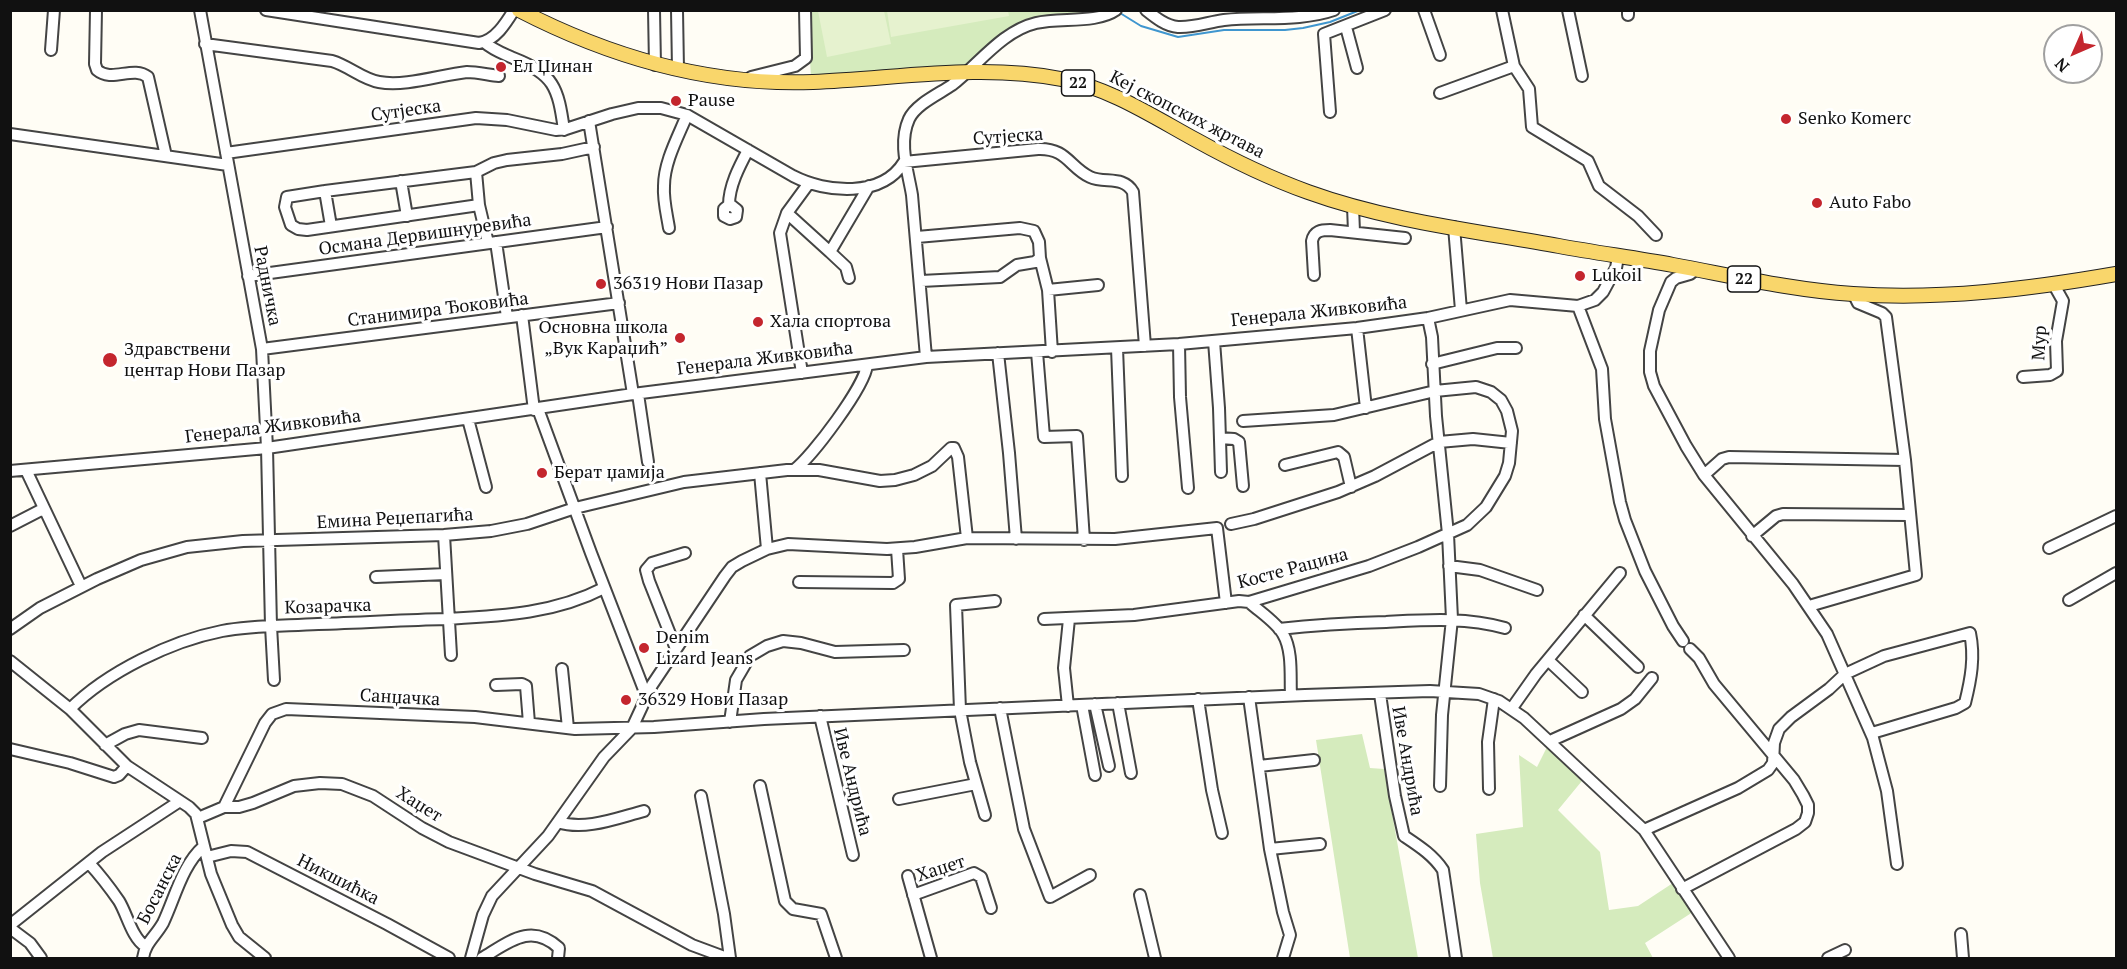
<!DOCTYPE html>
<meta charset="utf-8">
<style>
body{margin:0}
#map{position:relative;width:2127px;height:969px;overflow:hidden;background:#fffdf5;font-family:"PT Serif",serif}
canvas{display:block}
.frame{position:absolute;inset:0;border:12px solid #111;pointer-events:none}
.north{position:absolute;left:2043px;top:24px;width:60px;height:60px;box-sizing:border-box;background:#fff;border:2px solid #a0a0a0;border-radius:50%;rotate:225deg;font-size:16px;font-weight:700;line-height:24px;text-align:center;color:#111}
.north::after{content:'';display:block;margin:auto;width:21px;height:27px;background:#c4262e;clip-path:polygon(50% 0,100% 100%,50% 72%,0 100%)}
</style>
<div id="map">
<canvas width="2127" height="969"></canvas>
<div class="frame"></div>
<div class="north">N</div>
</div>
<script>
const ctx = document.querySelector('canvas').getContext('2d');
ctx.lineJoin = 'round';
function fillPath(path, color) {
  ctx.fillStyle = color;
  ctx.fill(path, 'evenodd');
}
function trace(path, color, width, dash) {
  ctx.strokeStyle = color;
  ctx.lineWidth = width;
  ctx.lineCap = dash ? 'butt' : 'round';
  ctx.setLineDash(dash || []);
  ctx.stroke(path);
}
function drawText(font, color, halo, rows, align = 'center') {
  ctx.font = font + ' "PT Serif",serif';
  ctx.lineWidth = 6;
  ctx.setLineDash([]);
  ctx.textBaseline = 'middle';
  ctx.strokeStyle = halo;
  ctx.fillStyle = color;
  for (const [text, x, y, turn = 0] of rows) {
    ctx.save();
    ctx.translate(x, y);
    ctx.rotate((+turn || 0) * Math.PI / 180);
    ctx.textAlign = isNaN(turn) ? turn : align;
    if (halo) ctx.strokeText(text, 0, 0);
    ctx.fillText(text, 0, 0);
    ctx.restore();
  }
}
fillPath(new Path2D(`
 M1105 10 1036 23 975 66 811 77 807 11Z
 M1362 734 1370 768 1384 769 1418 958H1350L1316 740Z
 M1550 741 1586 776 1558 810 1600 852 1609 910 1638 906 1676 881 1696 910 1645 943 1653 958H1493L1480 883 1476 834 1523 827 1519 755 1537 767Z`), '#d5ebbd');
fillPath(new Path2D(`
 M818 11H884L891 44 827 57Z
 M1008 11 1009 16 891 37 887 11Z`), '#e6f2cf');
trace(new Path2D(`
 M1120 13 1141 26 1178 37 1224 30H1285L1303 28 1330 22 1360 10`), '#3f96cf', 2);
const minor = new Path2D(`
 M96 10 95 64 97 70C112 83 133 65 148 77L166 156
 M200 10 262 349 267 448 271 626 274 680
 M266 10 479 43C495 41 506 23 514 10
 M654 10 655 65
 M677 10 678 69
 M1146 10C1156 18 1166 26 1178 27 1193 28 1209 22 1224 20 1260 16 1299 22 1334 10
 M1424 10 1440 55
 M1502 10 1514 66 1529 89 1532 127 1588 161 1599 186 1638 216 1656 235
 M1568 10 1582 76
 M1628 10V15
 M1346 27 1357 68
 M484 42C493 50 502 53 513 58 554 74 558 87 564 130
 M205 44 332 61C349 66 362 79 379 82 405 87 440 75 467 72 477 72 489 75 499 76
 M51 50 54 10
 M751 77 795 66 806 58 805 10
 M1440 93 1514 66
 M1330 112 1324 34 1385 10
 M589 121 633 394
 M10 134 228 165
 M226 153 476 118 507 120 556 130 566 129 612 114 638 108H661L687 115 793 176C826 193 882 198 904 162L1038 149C1067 148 1069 167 1090 177 1105 184 1123 175 1133 192L1145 346
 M401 181 407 216
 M325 191 287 197 285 207 291 225 298 229 307 230 479 205 476 172 494 163 507 160 562 154 594 147
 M479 205 488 243
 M729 205 732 206 737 210 736 217 730 219 724 216V209L729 205C729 186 739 167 748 150
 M1353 206 1354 232
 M787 213 830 252
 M331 226 325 191 476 172
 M1454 227 1461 310
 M669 228C667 215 663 200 664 186 664 162 678 137 687 115
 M917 237 1020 228 1034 231 1039 242 1040 258 1048 290 1052 352
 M496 242 507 317
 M1696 269 1690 274 1676 278 1671 282 1659 310 1650 351V372L1654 386 1686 446 1704 475 1793 584 1827 634 1873 738 1887 791 1897 864
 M1314 275 1312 241C1314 231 1321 230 1330 230L1405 238
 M248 276 607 227
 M849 278 846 267 830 252 869 186
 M921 281 1000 277 1017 265 1035 262 1040 258
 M1048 290 1098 285
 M1578 306 1602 369 1605 419 1620 502 1625 520 1645 571 1673 626 1683 641
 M522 315 534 410
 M1428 318 1432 337 1436 416 1448 534 1452 619 1442 715 1440 786
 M1357 328 1366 408
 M1214 341 1219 408 1221 472
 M1179 344 1180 397 1188 488
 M1117 348 1122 476
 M262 349 619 303
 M1037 352 1044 437 1077 436 1084 540
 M998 353 1009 453 1016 539
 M926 357 912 195C908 171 898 143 909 119 916 104 939 94 952 85 978 65 1002 31 1036 23 1060 17 1096 24 1116 10
 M1432 364 1497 348H1516
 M802 373 780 233 787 213 809 183
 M2023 377 2050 375 2057 371 2056 341 2063 301 2054 285
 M638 394 648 462
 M538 409 591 553 646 695
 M468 419 486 487
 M1220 438 1234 439 1239 442 1243 486
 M1285 465 1338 452 1344 457 1351 487
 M26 470 81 586
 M794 470C812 457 865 386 867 365
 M10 471 267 448 633 394 926 357 1179 344 1357 328 1428 318 1510 300 1578 306 1595 300 1603 292 1616 268 1618 257
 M760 473 767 549
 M1704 475 1722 459 1729 457 1905 460
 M1231 524 1254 519 1338 492 1375 476 1439 442 1473 439 1511 443
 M10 526 43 509
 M444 535 451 655
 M1752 536 1776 516 1783 514 1909 515
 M2049 548 2116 516
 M1449 566 1480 570 1537 590
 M376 577 446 574
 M799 582 893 583 899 579 897 549
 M2069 600 2116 573
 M1249 602C1260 612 1276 622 1283 634 1293 651 1290 677 1291 695
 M1809 606 1916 575 1905 460 1886 317 1882 313 1858 303 1854 295
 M1584 615 1638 667
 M1044 619 1134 615 1239 601 1249 602 1369 566 1418 547 1467 525 1486 507 1505 476 1509 463 1512 431 1507 411 1501 400 1491 392 1476 387 1435 391 1334 415 1243 421
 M10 629 40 608 97 579 141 560 187 547 243 541 444 535 491 531 527 524 575 508 684 482 787 470H819L880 481 895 480 914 475 932 466 951 448H954L958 457 967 538
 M1279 629C1315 625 1350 623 1386 622 1426 620 1466 617 1505 628
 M676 649 649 581 646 570 652 563 685 553
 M10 661 70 709 127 766 189 807 196 814 211 874 232 925 239 937 265 958
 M1549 661 1582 692
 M562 669 568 728
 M496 685 522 684 526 686 529 723
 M1380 694 1395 796 1404 836C1419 846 1433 855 1443 870L1456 958
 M1249 697 1270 849 1283 912 1290 935 1283 958
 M1198 699 1212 790 1222 833
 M1118 703 1131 773
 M1095 704 1109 766
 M1082 705 1095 775
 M1068 706 1064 668 1069 619
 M1000 708 1024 829 1050 897 1090 875
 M1512 708 1536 674 1620 573
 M70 709C107 672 171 641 222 631 253 625 286 626 318 624 360 623 402 620 445 619 500 616 554 614 604 588
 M820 716 853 855
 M730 722 736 680 750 656 767 646 783 641 801 643 835 652 904 650
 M1550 741 1621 709 1635 699 1652 678
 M105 745 125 734 139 730 202 738
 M10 749 70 763 114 777 119 775 127 766
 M1259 766 1314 760
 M760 786 785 901 793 909 821 914 836 958
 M1489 789 1488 742 1494 699
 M701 796 724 914 730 958
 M899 799 976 784
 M224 807 265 723 272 714 286 709 475 717 575 729 654 727 764 719 1305 695 1430 691 1479 694 1499 701 1524 718 1644 830 1729 958
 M985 815 970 762 960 710 956 605 995 601
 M198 818 224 807H239L253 803 294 786 320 783 342 784 373 796 422 828 449 842 535 874 592 891 692 945 727 958
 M558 822C585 831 617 818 644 811
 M1644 830 1738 788 1768 770 1773 763 1774 743 1779 729 1791 717 1829 689 1845 674 1884 656 1970 633C1975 657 1971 679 1965 703L1956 708 1872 733
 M1270 849 1320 844
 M207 857 231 851 247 852 387 924 449 958
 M89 863C100 875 110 888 119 901 127 914 132 938 145 946
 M908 876 931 958
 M1682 889 1796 829 1805 822 1808 813V805L1803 795 1794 780 1714 684 1699 658 1690 649
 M913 895 974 873 981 877 991 908
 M1140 895 1155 958
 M10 925 102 852 180 801
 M10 928 30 943 41 958
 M1961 934 1963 958
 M143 958C145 943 155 937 163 923 175 898 182 865 204 846
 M471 958 483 915 492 896 548 836 604 757 632 728 652 685 725 576 732 567 742 561 767 549 788 544 887 549 915 547 967 538 1115 539 1217 528 1226 603
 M482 958C509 942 531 922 559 948L558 958
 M1828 958 1845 950`);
const major = new Path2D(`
 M519 10C610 57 709 86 813 82 894 79 980 63 1061 79 1110 88 1152 116 1196 140 1232 160 1269 178 1308 192 1388 221 1476 231 1559 246 1597 253 1635 258 1673 265 1733 276 1792 290 1853 294 1941 300 2030 289 2116 274`);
trace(minor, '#444', 14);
trace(major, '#222', 16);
trace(minor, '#fff', 10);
trace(major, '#f9d66b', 14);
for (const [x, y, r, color] of [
 [501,67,6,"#c4262e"],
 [676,101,6,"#c4262e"],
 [1786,119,6,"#c4262e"],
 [1817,203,6,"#c4262e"],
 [1580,276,6,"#c4262e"],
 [601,284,6,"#c4262e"],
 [758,322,6,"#c4262e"],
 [680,338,6,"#c4262e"],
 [110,360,8,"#c4262e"],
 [542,473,6,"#c4262e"],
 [644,648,6,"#c4262e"],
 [626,700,6,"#c4262e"]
]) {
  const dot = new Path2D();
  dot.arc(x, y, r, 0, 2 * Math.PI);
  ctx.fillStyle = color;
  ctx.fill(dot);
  trace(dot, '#fff', 2);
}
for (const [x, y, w] of [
 [1078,83,33],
 [1744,279,33]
]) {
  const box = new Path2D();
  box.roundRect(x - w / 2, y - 13, w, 26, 4.5);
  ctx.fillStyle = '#fff';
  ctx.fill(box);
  trace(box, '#111', 1.5);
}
drawText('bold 16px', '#111', null, [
 ["22",1078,83],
 ["22",1744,279]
]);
drawText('18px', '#111', '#fff', [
 ["Ел Џинан",513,67],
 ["Pause",688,101],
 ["Senko Komerc",1798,119],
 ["Auto Fabo",1829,203],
 ["Lukoil",1592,276],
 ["36319 Нови Пазар",613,284],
 ["Хала спортова",770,322],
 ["Основна школа",668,328,"right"],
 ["„Вук Караџић”",668,349,"right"],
 ["Здравствени",124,350],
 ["центар Нови Пазар",124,371],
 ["Берат џамија",554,473],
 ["Denim",656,638],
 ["Lizard Jeans",656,659],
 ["36329 Нови Пазар",638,700]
], 'left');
drawText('18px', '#111', '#fff', [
 ["Сутјеска",406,111,-8],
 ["Кеј скопских жртава",1187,115,27],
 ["Сутјеска",1008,137,-4],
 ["Османа Дервишнуревића",425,235,-8],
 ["Радничка",267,286,79],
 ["Станимира Ђоковића",438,310,-7],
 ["Генерала Живковића",1319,312,-6],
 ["Мур",2040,343,-87],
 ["Генерала Живковића",765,359,-7],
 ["Генерала Живковића",273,427,-7],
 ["Емина Реџепагића",395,519,-3],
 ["Косте Рацина",1293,569,-15],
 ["Козарачка",328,607,-2],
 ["Санџачка",400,698,3],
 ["Иве Андрића",1407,761,80],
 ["Иве Андрића",852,782,76],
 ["Хаџет",419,805,32],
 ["Хаџет",941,869,-18],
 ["Никшићка",338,880,27],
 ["Босанска",160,889,-63]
]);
</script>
